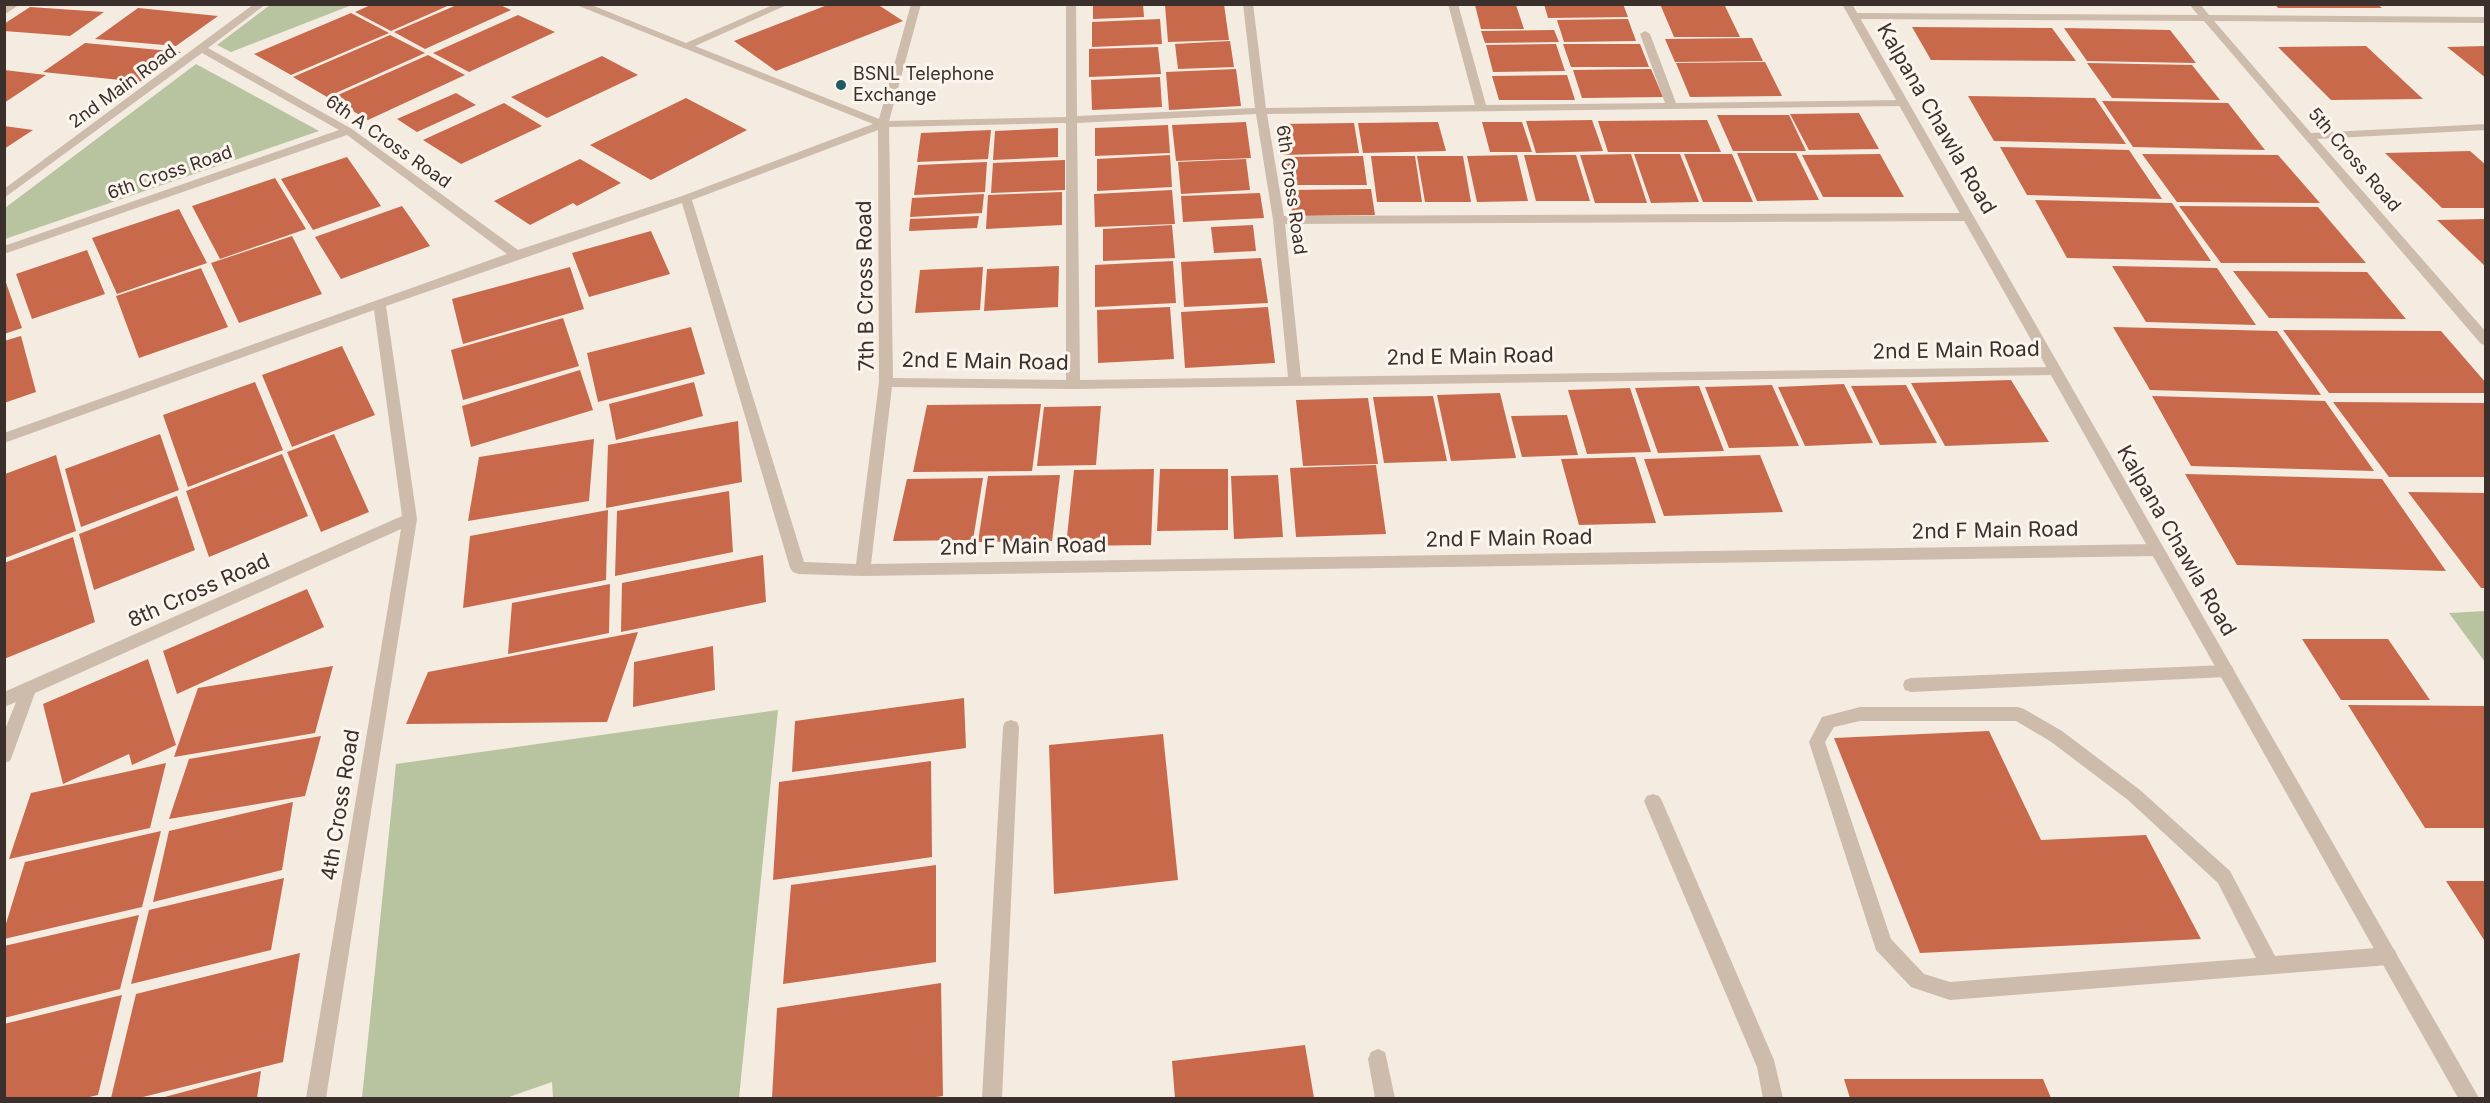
<!DOCTYPE html>
<style>
body{margin:0}
#map{position:relative;width:2490px;height:1103px;overflow:hidden;background:#f4ebe1;font-family:Inter,sans-serif}
canvas{display:block}
.frame{position:absolute;inset:0;border:6px solid #3b302b;pointer-events:none}
</style>
<div id="map">
<canvas width="2490" height="1103"></canvas>
<div class="frame"></div>
</div>
<script>
const ctx = document.querySelector('canvas').getContext('2d');
ctx.lineJoin = 'round';
function fillPath(path, color) {
  ctx.fillStyle = color;
  ctx.fill(path, 'evenodd');
}
function trace(path, color, width, dash) {
  ctx.strokeStyle = color;
  ctx.lineWidth = width;
  ctx.lineCap = dash ? 'butt' : 'round';
  ctx.setLineDash(dash || []);
  ctx.stroke(path);
}
function drawText(font, color, halo, rows, align = 'center') {
  ctx.font = font + ' Inter,sans-serif';
  ctx.lineWidth = 6;
  ctx.setLineDash([]);
  ctx.textBaseline = 'middle';
  ctx.strokeStyle = halo;
  ctx.fillStyle = color;
  for (const [text, x, y, turn = 0] of rows) {
    ctx.save();
    ctx.translate(x, y);
    ctx.rotate((+turn || 0) * Math.PI / 180);
    ctx.textAlign = isNaN(turn) ? turn : align;
    if (halo) ctx.strokeText(text, 0, 0);
    ctx.fillText(text, 0, 0);
    ctx.restore();
  }
}
fillPath(new Path2D(`
 M270 5V4L352 5 231 52 217 45Z
 M196 64 319 131 5 239V208Z
 M2485 611H2486L2485 662 2449 613Z
 M778 710 739 1098H553L552 1082 506 1098H362L396 764Z`), '#b8c4a0');
fillPath(new Path2D(`
 M373 4H452L391 31 355 12Z
 M459 4H498L511 10 425 49 394 32Z
 M830 4H877L903 21 776 71 734 41Z
 M1093 4H1143L1144 17 1093 19Z
 M1224 4 1229 40 1168 42 1165 5Z
 M1544 4H1623L1628 17 1548 18Z
 M1660 4H1724L1740 37H1674Z
 M2275 4H2377L2382 8H2278Z
 M1475 5H1516L1524 29H1481Z
 M30 7 104 12 70 36 4 31V24Z
 M138 8 218 16 176 46 95 39Z
 M351 13 389 33 291 75 254 54Z
 M518 15 555 32 469 72 433 53Z
 M1160 19 1162 44 1092 47V22Z
 M1628 19 1636 41 1564 42 1557 20Z
 M1912 27 2052 28 2076 61 1931 60Z
 M2064 28 2170 30 2196 63 2087 61Z
 M1554 30 1559 42 1485 43 1481 31Z
 M390 35 425 53 327 97 293 77Z
 M1752 38 1763 61 1675 62 1665 39Z
 M1230 41 1234 67 1178 69 1175 44Z
 M85 43 181 52 140 82 43 72Z
 M1556 44 1565 71 1493 72 1486 45Z
 M1563 44H1640L1649 67H1571Z
 M2366 46 2423 99 2331 100 2278 47Z
 M2486 46V78L2447 47Z
 M1158 47 1161 74 1089 77V49Z
 M428 55 465 75 368 120 331 98Z
 M602 56 638 75 547 118 511 97Z
 M1765 62 1782 96 1690 97 1676 63Z
 M2087 63 2192 65 2220 100 2112 98Z
 M1236 69 1241 106 1169 110 1166 72Z
 M1651 69 1663 97 1582 98 1573 70Z
 M4 70 46 75 4 103Z
 M1567 75 1575 100H1499L1492 76Z
 M1160 77 1162 107 1092 110 1091 80Z
 M456 93 476 105 417 132 397 119Z
 M1968 96 2095 98 2126 144 1994 141Z
 M686 98 747 130 651 180 590 145Z
 M2102 101 2228 103 2265 150 2133 147Z
 M504 103 542 126 461 164 423 140Z
 M1859 113 1879 149 1809 150 1790 114Z
 M1717 115H1789L1806 151H1733Z
 M1592 120 1603 151 1536 153 1526 121Z
 M1707 120 1721 152H1608L1598 121Z
 M1246 122 1251 158 1176 161 1172 125Z
 M1438 122 1446 151 1363 153 1358 123Z
 M1482 122H1522L1532 152H1490Z
 M1354 123 1359 153 1282 155 1279 124Z
 M1168 125 1170 153 1095 156V128Z
 M4 126 33 130 4 149Z
 M1058 128V157L993 160 995 131Z
 M991 130 988 159 917 162 921 133Z
 M2000 147 2129 150 2162 199 2027 195Z
 M2470 151 2486 165V208H2442L2385 153Z
 M1737 153H1796L1819 200 1757 201Z
 M1631 154 1647 203H1595L1580 155Z
 M1634 154H1680L1699 202 1651 203Z
 M1684 154H1732L1753 202H1703Z
 M1880 154 1904 197H1823L1802 155Z
 M2142 154 2278 155 2320 203 2177 202Z
 M1170 155 1172 187 1097 191V159Z
 M1517 155 1528 201 1477 202 1467 156Z
 M1524 155H1576L1590 201H1536Z
 M1363 156 1367 185H1286L1285 157Z
 M1371 156H1415L1422 202H1377Z
 M1417 156H1463L1471 202H1425Z
 M347 157 381 206 313 230 281 179Z
 M580 159 621 183 577 206 573 203 530 225 494 201Z
 M1246 159 1250 190 1181 194 1178 162Z
 M1065 160V190L991 193 993 163Z
 M987 162 985 192 914 195 918 165Z
 M275 178 306 229 220 259 192 206Z
 M1371 189 1375 215 1292 216 1291 190Z
 M1172 190 1175 224 1095 227 1094 194Z
 M1062 192V225L986 229 988 195Z
 M1260 193 1264 218 1183 222 1181 196Z
 M984 194 982 213 910 217 912 198Z
 M2035 200 2172 203 2211 261 2067 258Z
 M402 206 430 246 341 279 315 237Z
 M2179 206 2318 207 2366 263H2221Z
 M179 209 207 263 117 294 92 238Z
 M979 216 977 228 909 231 910 219Z
 M2486 219V267L2437 220Z
 M1172 225 1175 258 1103 261V229Z
 M1253 225 1256 251 1214 253 1211 227Z
 M651 231 670 274 589 297 572 253Z
 M292 236 322 294 239 323 211 263Z
 M87 250 105 294 32 319 16 274Z
 M1261 258 1268 303 1184 307 1181 262Z
 M1173 261 1176 303 1095 307V265Z
 M1059 266 1058 307 984 311 987 269Z
 M2112 266 2217 268 2256 325 2146 322Z
 M570 267 584 309 463 344 452 299Z
 M983 267 980 310 915 313 920 270Z
 M201 268 228 327 139 358 116 296Z
 M2233 271 2367 272 2406 319 2269 318Z
 M4 277 22 328 4 334Z
 M1170 307 1174 359 1098 363 1097 310Z
 M1268 307 1275 363 1185 368 1181 312Z
 M563 318 579 366 463 400 451 350Z
 M691 327 705 374 598 402 587 353Z
 M2113 327 2277 331 2321 395 2150 390Z
 M2283 330 2441 331 2486 383V393H2329Z
 M21 336 36 392 4 403V341Z
 M342 346 375 415 292 447 262 375Z
 M580 370 593 410 471 447 462 406Z
 M2011 380 2049 442 1945 446 1911 383Z
 M255 382 283 450 188 487 163 415Z
 M694 382 703 416 616 440 609 404Z
 M1844 384 1873 443 1805 446 1778 387Z
 M1772 385 1799 446 1729 448 1705 387Z
 M1906 385 1937 443 1880 445 1851 386Z
 M1699 386 1724 451 1658 453 1635 388Z
 M1630 388 1651 452 1587 454 1568 390Z
 M1500 393 1516 458 1451 461 1437 395Z
 M1433 396 1447 461 1384 463 1373 397Z
 M2152 396 2325 401 2374 471 2191 466Z
 M1368 398 1378 464 1303 466 1296 400Z
 M2333 402 2486 403V477H2389Z
 M1041 404 1032 471 913 472 927 405Z
 M1101 406 1096 465 1037 466 1044 407Z
 M1567 415 1578 455 1522 457 1511 416Z
 M738 421 742 482 606 508 608 445Z
 M160 434 179 490 81 527 65 469Z
 M334 434 369 512 321 532 287 452Z
 M594 439 589 501 468 521 479 457Z
 M282 454 308 516 209 557 186 491Z
 M56 455 76 531 5 558V474Z
 M1760 455 1783 512 1664 516 1644 459Z
 M1635 457 1656 523 1579 525 1561 459Z
 M1376 465 1386 534 1296 537 1290 468Z
 M1154 469 1151 545 1066 546 1074 470Z
 M1160 469H1228V530L1157 531Z
 M2185 474 2382 479 2446 571 2237 565Z
 M1060 475 1052 541 978 542 988 476Z
 M1278 475 1283 537 1234 539 1231 476Z
 M983 478 973 540 893 541 907 479Z
 M729 491 733 552 615 576 617 511Z
 M2408 492 2486 493V588H2481Z
 M177 496 195 550 94 590 79 534Z
 M608 510 606 580 463 608 470 536Z
 M73 537 95 622 4 659V563Z
 M763 555 766 602 621 632 622 583Z
 M610 584 609 633 508 654 512 603Z
 M307 589 324 627 177 694 163 651Z
 M638 632 607 722 406 724 428 672Z
 M2302 639H2388L2430 700H2341Z
 M713 646 715 690 633 707 634 662Z
 M148 659 176 745 132 765 129 754 63 784 43 704Z
 M333 666 315 733 174 757 198 688Z
 M964 698 966 748 792 772 795 721Z
 M2348 705 2486 706V828H2425Z
 M1989 731 2041 840 2146 835 2201 939 1920 953 1834 738Z
 M1163 734 1178 880 1054 894 1049 745Z
 M321 736 305 796 169 819 189 759Z
 M931 761 932 857 773 880 779 782Z
 M166 763 150 828 9 859 31 793Z
 M293 802 282 870 153 902 169 831Z
 M161 831 142 907 4 939V930L25 862Z
 M936 865V962L783 984 791 885Z
 M284 878 271 950 131 984 149 910Z
 M2446 881H2486V943Z
 M139 915 120 989 4 1018V946Z
 M300 953 283 1062 139 1098H111L136 994Z
 M941 983 943 1096 929 1098H772L777 1008Z
 M122 995 98 1095 85 1098H4V1024Z
 M1305 1045 1314 1098H1175L1172 1061Z
 M261 1071 257 1098H161Z
 M1844 1079H2043L2051 1098H1850Z`), '#c8694b');
fillPath(new Path2D(`
 M2226 665 2232 666 2234 671 2232 676 2226 677 1911 692 1905 690 1903 685 1905 680 1911 678Z
 M1860 707H2018L2024 709 2062 731 2140 790 2230 871 2275 956 2388 947 2395 950 2397 956 2395 962 2388 965 1950 1000 1911 987 1876 950 1874 944 1809 742 1822 717ZM1860 721H2016L2050 741 2128 800 2218 883 2256 958 1950 982 1924 974 1891 939 1825 742 1834 727Z`), '#cdbbac');
fillPath(new Path2D(`
 M8 4H20L4 15V7Z
 M254 4H266L208 48 352 129 518 250 682 196 873 124 574 4H589L686 43 775 4H789L695 46 879 119 911 4H921L889 121 1066 117V4H1076L1077 116 1255 108 1243 4H1253L1266 108 1475 105 1448 4H1458L1486 105 1665 103 1640 34 1645 31 1650 34 1676 103 1903 100 1908 103 1903 106 1267 114 1284 216 1967 213 1973 217 1967 221 1285 224 1301 377 2055 367 2062 371 2055 375 1073 389 892 387 871 564 2157 544 2162 546 2164 550 2162 554 2157 556 863 576 798 574 793 572 790 568 682 203 386 306 417 519 326 1098H306L401 529 35 693 12 756 10 761 4 763V732L16 702 4 707V692L402 516 374 310 4 443V433L507 254 347 135 4 254V246L339 130 202 53 4 198V189ZM1256 114 1273 220 1288 377 1080 380 1077 123ZM1066 123V380L893 378 889 127ZM878 130 879 382 856 564 804 562 692 200Z
 M2189 4H2200L2209 15 2486 17V23L2214 21 2311 133 2486 124V130L2317 139 2486 332V345L2481 344 2204 21 1854 19 1849 16 1854 13 2198 15Z
 M1011 720 1017 722 1019 727 1002 1098H982L1003 727 1005 722Z
 M1653 794 1659 796 1662 801 1774 1060 1783 1098H1763L1757 1067 1644 801 1647 796Z
 M1378 1049 1385 1052 1395 1098H1375L1368 1059 1371 1052Z`), '#cdbbac');
fillPath(new Path2D(`
 M1842 4H1852L2479 1098H2458Z`), '#cdbbac');
for (const [x, y, r, color] of [
 [841,85,6,"#1f5a5e"]
]) {
  const dot = new Path2D();
  dot.arc(x, y, r, 0, 2 * Math.PI);
  ctx.fillStyle = color;
  ctx.fill(dot);
  trace(dot, '#fbf5ee', 2);
}
drawText('18px', '#3b302b', '#fbf5ee', [
 ["BSNL Telephone",853,75],
 ["Exchange",853,96]
], 'left');
drawText('18px', '#3b302b', '#fbf5ee', [
 ["2nd Main Road",123,87,-36],
 ["6th A Cross Road",388,142,35],
 ["5th Cross Road",2354,160,49],
 ["6th Cross Road",170,173,-19],
 ["6th Cross Road",1291,190,82]
]);
drawText('21px', '#3b302b', '#fbf5ee', [
 ["Kalpana Chawla Road",1936,119,60],
 ["7th B Cross Road",866,286,-91],
 ["2nd E Main Road",1956,351,-1],
 ["2nd E Main Road",1470,357,-1],
 ["2nd E Main Road",985,362,1],
 ["2nd F Main Road",1995,531,-1],
 ["2nd F Main Road",1509,539,-1],
 ["Kalpana Chawla Road",2176,541,60],
 ["2nd F Main Road",1023,547,-1],
 ["8th Cross Road",199,591,-24],
 ["4th Cross Road",341,805,-81]
]);
</script>
